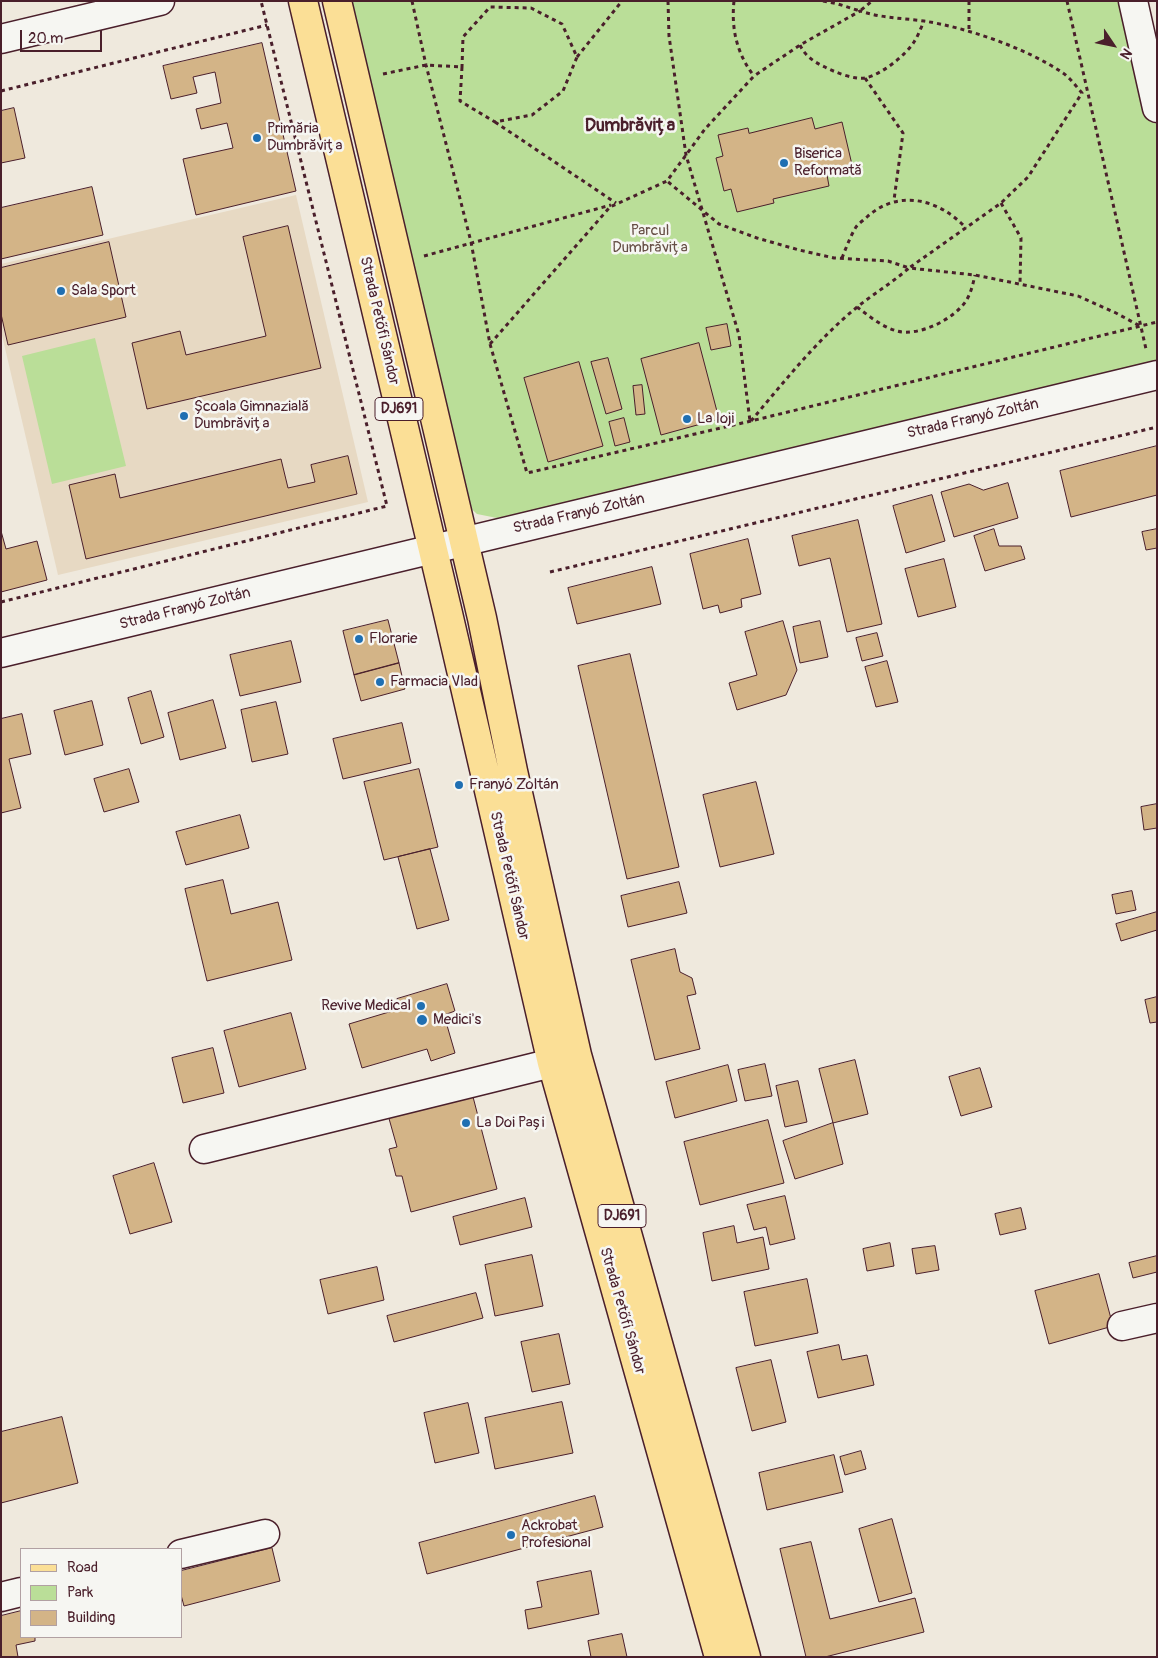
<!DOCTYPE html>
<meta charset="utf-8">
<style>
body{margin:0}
#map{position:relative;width:1158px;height:1658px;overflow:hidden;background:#efe9dd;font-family:Pangolin,sans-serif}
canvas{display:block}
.frame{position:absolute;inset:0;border:2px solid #4a1f2b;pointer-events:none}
.legend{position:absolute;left:20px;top:1548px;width:162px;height:90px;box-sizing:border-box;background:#f6f6f2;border:1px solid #b1a0a2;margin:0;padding:6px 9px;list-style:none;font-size:15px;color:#4a1f2b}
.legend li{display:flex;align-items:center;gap:10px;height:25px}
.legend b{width:25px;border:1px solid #b1a0a2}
.north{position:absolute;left:1088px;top:20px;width:50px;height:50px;-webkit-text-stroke:4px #f6f6f2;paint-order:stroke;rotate:124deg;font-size:14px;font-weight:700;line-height:20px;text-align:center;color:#4a1f2b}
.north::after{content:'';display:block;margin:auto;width:18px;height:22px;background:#4a1f2b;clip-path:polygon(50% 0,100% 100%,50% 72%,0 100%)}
.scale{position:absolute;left:20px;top:30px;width:82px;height:22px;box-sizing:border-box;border:2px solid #4a1f2b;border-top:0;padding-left:6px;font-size:15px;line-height:18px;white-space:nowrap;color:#4a1f2b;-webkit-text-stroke:4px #f6f6f2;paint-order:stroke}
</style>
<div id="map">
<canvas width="1158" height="1658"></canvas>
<div class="frame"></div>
<ul class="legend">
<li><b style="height:6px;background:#fbdf96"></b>Road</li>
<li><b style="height:14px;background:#bade98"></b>Park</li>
<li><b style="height:14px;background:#d3b487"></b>Building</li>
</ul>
<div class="north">N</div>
<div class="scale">20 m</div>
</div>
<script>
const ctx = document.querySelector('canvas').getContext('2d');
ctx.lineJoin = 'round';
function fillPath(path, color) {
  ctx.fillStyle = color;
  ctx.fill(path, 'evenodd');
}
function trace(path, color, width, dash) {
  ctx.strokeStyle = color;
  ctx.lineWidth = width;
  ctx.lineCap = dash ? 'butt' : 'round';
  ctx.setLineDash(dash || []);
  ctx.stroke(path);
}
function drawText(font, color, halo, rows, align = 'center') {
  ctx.font = font + ' Pangolin,sans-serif';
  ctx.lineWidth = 5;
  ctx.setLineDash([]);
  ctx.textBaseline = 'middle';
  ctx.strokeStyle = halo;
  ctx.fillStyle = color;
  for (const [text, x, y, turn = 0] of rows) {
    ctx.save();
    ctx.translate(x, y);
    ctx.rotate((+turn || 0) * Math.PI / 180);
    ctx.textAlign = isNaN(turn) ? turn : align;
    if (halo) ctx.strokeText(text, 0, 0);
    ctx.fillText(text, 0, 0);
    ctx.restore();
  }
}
fillPath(new Path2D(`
 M296 195 368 502 58 575 1 331V264Z`), '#e7d9c3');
fillPath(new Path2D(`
 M350 1H1133L1157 108V374L497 518 477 514 463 501Z
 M95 338 126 466 52 484 22 356Z`), '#bade98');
const building = new Path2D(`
 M262 43 296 191 196 215 183 159 233 148 227 123 201 129 196 109 221 103 215 72 193 77 197 93 171 99 163 66Z
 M14 108 25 158 1 163V111Z
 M812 118 815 129 842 122 853 169 827 175 829 186 773 199 774 203 737 212 731 189 724 191 720 174 716 158 723 156 718 135 748 128 749 133Z
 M92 187 103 235 1 259V208Z
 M288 226 321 368 147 409 132 343 180 331 186 355 266 336 243 237Z
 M109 242 126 317 8 345 1 314V268Z
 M727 324 731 346 711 350 706 328Z
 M699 343 719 419 661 435 641 359Z
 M608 358 622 409 606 414 591 362Z
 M579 362 603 446 548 462 524 378Z
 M642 385 645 414 636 415 633 386Z
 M624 418 630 442 615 446 609 422Z
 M1157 446V495L1071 517 1060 471Z
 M348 456 357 494 86 559 69 485 115 474 120 498 281 459 288 488 315 482 311 465Z
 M1008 483 1018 518 954 537 941 492 969 484 983 490Z
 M932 495 945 541 906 553 893 506Z
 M858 520 882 624 847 632 830 558 799 566 792 536Z
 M994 529 999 546H1021L1025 559 985 571 974 536Z
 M1157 529V548L1146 550 1142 532Z
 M1 531 6 549 37 541 47 580 1 592Z
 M748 539 761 594 741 599 742 607 720 613 718 605 703 609 690 554Z
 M944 559 956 607 918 617 905 569Z
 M652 567 661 604 577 624 568 588Z
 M388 620 399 663 354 675 343 631Z
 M783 621 797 670 786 695 737 710 729 683 757 675 745 632Z
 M820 621 828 657 800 663 793 627Z
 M877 633 883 656 862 661 856 638Z
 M291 641 301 682 240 696 230 655Z
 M630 654 679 867 627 879 578 666Z
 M887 661 898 702 876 707 865 667Z
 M399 663 405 689 361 701 354 675Z
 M151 691 164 737 141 744 128 698Z
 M213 700 226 748 180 760 168 713Z
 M92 701 103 745 65 755 54 711Z
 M276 702 288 754 252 762 241 710Z
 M22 714 31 754 9 759 21 808 1 813V719Z
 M402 723 411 763 343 779 333 739Z
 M129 769 139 802 104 812 94 779Z
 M419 769 438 847 384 860 364 782Z
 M756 782 774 854 720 867 703 795Z
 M1157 804V828L1144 830 1141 807Z
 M240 815 249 848 186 865 176 832Z
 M430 849 449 920 417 929 398 857Z
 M223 880 231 914 278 902 292 960 207 981 185 889Z
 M679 882 687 913 628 927 621 896Z
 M1132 891 1136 910 1116 914 1112 895Z
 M1157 912V930L1121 941 1116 924Z
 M675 949 680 972 692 978 696 994 687 996 700 1049 655 1060 631 960Z
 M447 984 455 1011 444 1015 455 1053 431 1061 427 1049 362 1068 349 1024 399 1009 397 999Z
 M1157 997V1022L1150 1023 1145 1000Z
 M291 1013 306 1069 239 1087 224 1031Z
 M213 1048 224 1093 183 1103 172 1058Z
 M855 1060 868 1114 833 1123 819 1069Z
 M765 1064 772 1096 745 1101 738 1070Z
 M728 1065 737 1101 675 1118 666 1082Z
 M980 1068 992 1107 961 1116 949 1077Z
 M798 1081 807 1122 785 1127 776 1086Z
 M472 1093 497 1189 411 1212 402 1176H396L389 1149 397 1147 388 1115Z
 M768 1120 784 1183 700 1205 684 1142Z
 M833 1123 843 1164 795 1179 783 1141Z
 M154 1163 172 1222 130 1234 113 1176Z
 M785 1196 795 1239 770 1245 766 1227 754 1230 747 1205Z
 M525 1198 532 1227 460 1245 453 1217Z
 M1021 1208 1026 1229 1000 1235 995 1214Z
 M734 1226 737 1243 763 1237 769 1269 712 1281 703 1233Z
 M890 1243 894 1266 867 1271 863 1249Z
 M935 1246 939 1270 916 1274 912 1249Z
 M532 1255 543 1306 495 1316 485 1265Z
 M1157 1256V1272L1133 1278 1129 1263Z
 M377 1267 384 1300 328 1314 320 1280Z
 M1099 1274 1113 1326 1049 1344 1035 1291Z
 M807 1279 818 1333 755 1346 744 1292Z
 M476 1293 483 1318 394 1342 387 1316Z
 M559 1334 570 1384 532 1392 521 1342Z
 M839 1345 842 1360 867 1355 874 1385 818 1398 807 1352Z
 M771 1360 786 1422 752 1431 736 1368Z
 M562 1402 573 1453 495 1469 485 1418Z
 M468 1403 479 1453 435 1463 424 1413Z
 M62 1417 78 1483 1 1503V1432Z
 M861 1451 866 1469 845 1475 840 1457Z
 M834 1455 843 1492 767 1510 759 1473Z
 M595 1496 603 1527 427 1574 419 1543Z
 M892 1519 912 1593 879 1602 859 1529Z
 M811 1542 830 1619 915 1598 924 1632 825 1657H806L780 1549Z
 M272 1548 280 1581 184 1606 181 1595V1571Z
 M591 1571 599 1614 528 1629 525 1610 542 1607 537 1582Z
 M21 1611V1637H35V1641L16 1645 18 1657H1V1616Z
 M622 1634 627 1657H591L588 1641Z`);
fillPath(building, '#d3b487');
trace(building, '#4a1f2b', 1);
const minor = new Path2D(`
 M1133 1 1157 108
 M1 39 160 1
 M1 653 1157 375
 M204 1149 552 1063
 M1122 1326 1157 1318
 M181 1554 265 1534
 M1 1597 21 1592`);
const major = new Path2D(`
 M303 1 447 609 552 1063 719 1657
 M337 1 482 618 513 771 577 1055 746 1657`);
trace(minor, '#4a1f2b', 31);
trace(major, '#4a1f2b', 31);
trace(new Path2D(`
 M412 1 426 65 471 242 490 344 527 473 751 421 1157 322
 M668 1 669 36 686 155 739 335 750 421
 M734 1C731 29 737 54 754 76
 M823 1 838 4 860 11 872 1
 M969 1V30
 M1067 1 1146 349
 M800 45C805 56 814 62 825 67 834 72 855 80 865 78 881 75 906 55 914 42 918 36 921 28 924 21
 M577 57 622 1
 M383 74 426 65 462 67 460 101 495 122 532 115 563 91 577 57 562 24 531 8 490 7 463 37 462 67
 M865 78 903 133 894 200
 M1 91 267 25
 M495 122 616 203
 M1001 203 1021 238 1020 284
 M424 256 611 205
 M842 258C846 248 850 237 856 227 859 223 864 220 868 216 899 189 939 199 966 228
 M857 307C869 316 882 327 897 331 919 337 954 319 966 301 971 293 973 284 975 275
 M490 344 610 207 667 181 705 129 754 76 800 45 860 11C881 18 902 18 924 21 968 28 1026 48 1063 73 1070 78 1076 86 1082 93L1028 177 1001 203 909 268 888 261 834 258 799 250 757 238 719 224 667 181
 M751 421C783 383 818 339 856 308 873 294 892 283 909 268L975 275 1078 296 1116 313 1140 326
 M550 572 1157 427
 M1 602 387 506 261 1`), '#4a1f2b', 3, [4, 4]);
trace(minor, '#f6f6f2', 28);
trace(major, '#fbdf96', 28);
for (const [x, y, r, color] of [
 [257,138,5,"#1f6fb2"],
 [784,163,5,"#1f6fb2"],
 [61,291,5,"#1f6fb2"],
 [184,416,5,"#1f6fb2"],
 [687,419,5,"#1f6fb2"],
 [359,639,5,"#1f6fb2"],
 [380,682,5,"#1f6fb2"],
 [459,785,5,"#1f6fb2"],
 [421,1006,5,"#1f6fb2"],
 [422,1020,6,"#1f6fb2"],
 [466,1123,5,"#1f6fb2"],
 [511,1535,5,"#1f6fb2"]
]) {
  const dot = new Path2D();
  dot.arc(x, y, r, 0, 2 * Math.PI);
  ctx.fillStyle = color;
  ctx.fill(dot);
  trace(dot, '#f6f6f2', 2);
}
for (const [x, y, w] of [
 [399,409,48],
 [622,1216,48]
]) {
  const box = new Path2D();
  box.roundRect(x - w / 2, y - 11.5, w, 23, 4);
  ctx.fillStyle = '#f6f6f2';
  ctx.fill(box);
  trace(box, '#4a1f2b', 1);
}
drawText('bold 14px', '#4a1f2b', null, [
 ["DJ691",399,409],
 ["DJ691",622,1216]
]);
drawText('15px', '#4a1f2b', '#f6f6f2', [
 ["Primăria",267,129],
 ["Dumbrăvița",267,146],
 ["Biserica",794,154],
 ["Reformată",794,171],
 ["Sala Sport",71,291],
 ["Școala Gimnazială",194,407],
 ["Dumbrăvița",194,424],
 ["La Ioji",697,419],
 ["Florarie",369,639],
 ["Farmacia Vlad",390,682],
 ["Franyó Zoltán",469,785],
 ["Revive Medical",411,1006,"right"],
 ["Medici's",433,1020],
 ["La Doi Pași",476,1123],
 ["Ackrobat",521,1526],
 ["Profesional",521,1543]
], 'left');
drawText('15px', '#664f46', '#f6f6f2', [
 ["Parcul",650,231],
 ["Dumbrăvița",650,248]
]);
drawText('15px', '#4a1f2b', '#f6f6f2', [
 ["Strada Petőfi Sándor",379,321,77],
 ["Strada Franyó Zoltán",973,419,-13],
 ["Strada Franyó Zoltán",579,514,-13],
 ["Strada Franyó Zoltán",185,609,-14],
 ["Strada Petőfi Sándor",509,876,77],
 ["Strada Petőfi Sándor",622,1311,74]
]);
drawText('bold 18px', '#4a1f2b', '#f6f6f2', [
 ["Dumbrăvița",630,126]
]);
</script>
